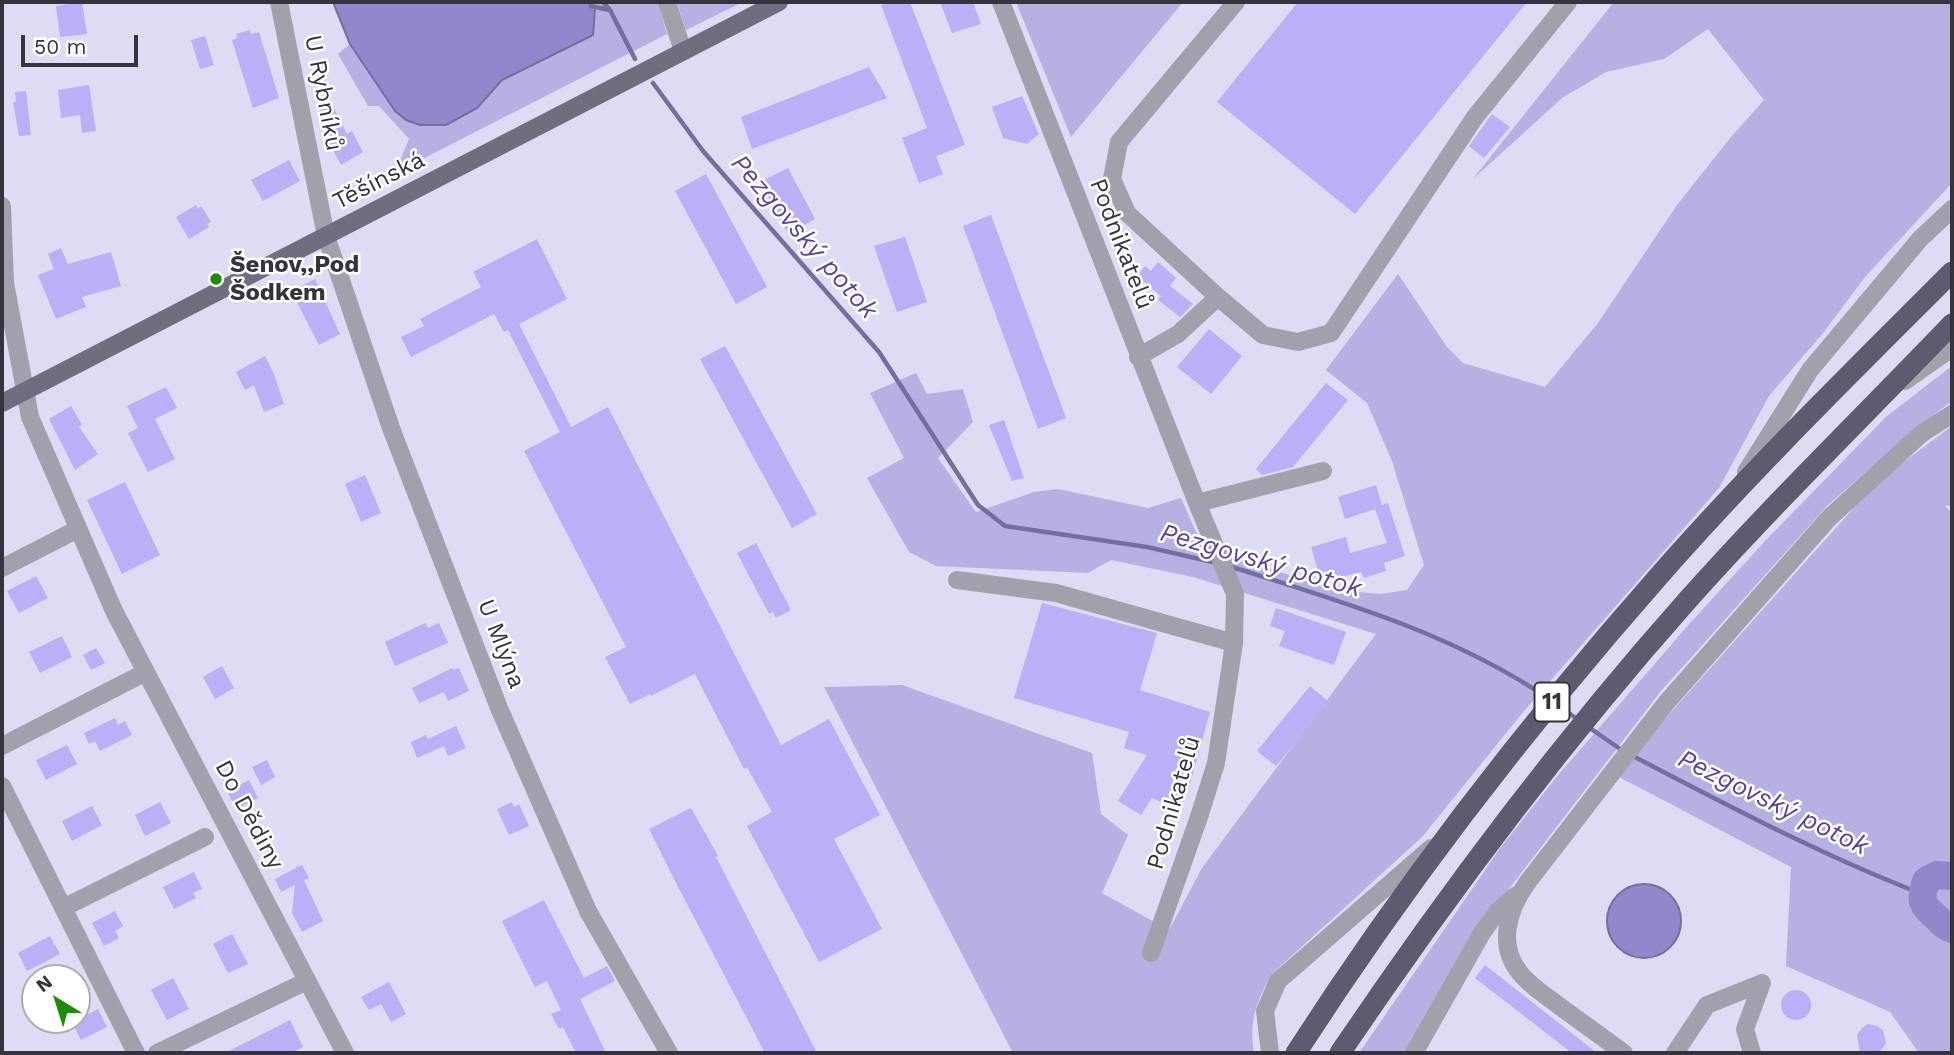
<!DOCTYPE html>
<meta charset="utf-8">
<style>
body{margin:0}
#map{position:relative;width:1954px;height:1055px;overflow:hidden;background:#dedbf4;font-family:"Work Sans",sans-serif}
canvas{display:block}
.frame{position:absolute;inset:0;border:4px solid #35343d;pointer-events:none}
.north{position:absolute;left:21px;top:964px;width:70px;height:70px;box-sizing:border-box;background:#fff;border:2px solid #aeaeb1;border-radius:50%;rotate:322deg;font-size:19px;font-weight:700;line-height:28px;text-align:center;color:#35343d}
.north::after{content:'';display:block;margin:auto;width:24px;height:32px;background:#208b09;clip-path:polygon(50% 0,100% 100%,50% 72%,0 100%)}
.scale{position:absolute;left:21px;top:35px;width:117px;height:32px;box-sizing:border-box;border:4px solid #35343d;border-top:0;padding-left:9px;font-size:21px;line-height:24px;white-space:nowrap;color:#35343d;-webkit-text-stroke:5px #fff;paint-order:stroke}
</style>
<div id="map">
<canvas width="1954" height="1055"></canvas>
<div class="frame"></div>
<div class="north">N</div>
<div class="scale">50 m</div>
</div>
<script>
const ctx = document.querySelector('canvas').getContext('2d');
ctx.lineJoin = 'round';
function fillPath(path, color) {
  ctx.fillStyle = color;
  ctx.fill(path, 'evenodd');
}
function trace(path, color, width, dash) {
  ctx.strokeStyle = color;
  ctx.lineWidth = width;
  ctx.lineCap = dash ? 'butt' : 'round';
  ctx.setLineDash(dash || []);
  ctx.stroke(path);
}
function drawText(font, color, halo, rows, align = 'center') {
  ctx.font = font + ' "Work Sans",sans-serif';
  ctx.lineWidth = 5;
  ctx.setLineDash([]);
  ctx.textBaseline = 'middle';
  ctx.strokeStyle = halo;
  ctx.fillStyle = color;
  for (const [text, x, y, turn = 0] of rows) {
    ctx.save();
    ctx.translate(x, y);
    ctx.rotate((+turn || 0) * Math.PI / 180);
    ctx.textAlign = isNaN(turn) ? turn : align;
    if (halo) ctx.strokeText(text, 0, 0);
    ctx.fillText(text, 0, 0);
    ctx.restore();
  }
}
fillPath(new Path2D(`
 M590 2H658L667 34 395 173 409 139 379 106H368L338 54 350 44 395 111 477 108 502 80 593 35 595 9Z
 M677 2H743L686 30Z
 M1016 2H1183L1071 137Z
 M1614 2H1952V183L1865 277 1824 332 1769 396 1719 488 1524 711 1422 837 1273 973C1256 1001 1249 1020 1254 1053H1013L824 687 902 685 1092 753 1101 814 1128 835 1102 893 1169 930 1202 868 1376 634 1193 577 1111 560 1088 573 936 566 909 552 867 478 904 458 870 393 916 373 927 394 963 389 973 422 938 458 976 512 1034 492 1058 489 1148 508 1181 498 1202 546 1334 590 1381 594 1407 590 1424 565 1392 461 1367 403 1326 370 1398 274 1447 347 1463 363 1545 387 1598 323 1677 205 1731 137 1764 100 1708 29 1664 59 1606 72 1562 98 1472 180Z
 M1952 366V401L1908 435 1827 506 1661 691 1475 933 1405 1053H1359L1501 847 1559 774 1691 622 1766 540 1887 416Z
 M1952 426V506L1945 505 1952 514V1053H1919L1890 1012 1786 966 1791 867 1619 777 1654 731 1877 482Z`), '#b7b0e2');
const water = new Path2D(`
 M333 2H589L595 8 593 35 502 80 477 108 446 125H420L406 120 395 111 350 44Z
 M1607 921a37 37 0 1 1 74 0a37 37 0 1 1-74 0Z`);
fillPath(water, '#9387cb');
trace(water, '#776ea0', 2);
trace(new Path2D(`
 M603 2 610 10 635 59
 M591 6 609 10
 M653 83 703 151 879 352 978 505 1005 526 1147 547 1217 563
 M1229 566C1339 601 1453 633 1549 699
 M1559 706 1577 719
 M1587 726 1623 751
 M1631 755C1727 805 1821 855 1922 894`), '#776ea0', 4.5);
trace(new Path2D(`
 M1952 876 1937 875 1926 881C1919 901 1922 905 1937 918 1942 923 1945 927 1952 929`), '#9387cb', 28);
fillPath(new Path2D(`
 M82 2 87 34 60 37 56 6Z
 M892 2H910L965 145 936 156 943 174 919 183 902 138 927 128 881 5Z
 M940 2H973L981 24 952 33Z
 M1298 2H1527L1355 214 1217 102Z
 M250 30 251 34 259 32 279 98 253 108 232 40 237 38 236 34Z
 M205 36 214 65 200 69 191 40Z
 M869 67 887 98 752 149 741 117Z
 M89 85 96 131 82 133 80 115 61 118 58 90Z
 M26 91 31 135 19 136 13 102H16L15 92Z
 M1022 96 1039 134 1027 144 1003 138 992 107Z
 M332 105 347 134 352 131 363 152 341 165 329 143 332 141 319 111Z
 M1492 114 1510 127 1484 158 1469 146Z
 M289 160 300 181 263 201 251 180Z
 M788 168 815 219 788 234 760 182Z
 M706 174 767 287 736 304 675 191Z
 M196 205 198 209 201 206 211 222 207 224 209 227 189 239 176 217Z
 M991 215 1066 418 1038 429 963 226Z
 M905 237 927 302 897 312 874 246Z
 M537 239 567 299 519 324 571 427 608 407 781 745 829 719 880 815 834 839 882 929 819 962 747 826 772 812 747 767 744 769 695 674 651 696 650 694 630 704 605 657 626 647 524 451 560 432 508 330 504 332 494 314 411 357 401 337 424 326 420 319 481 287 473 272Z
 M61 248 68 264 111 252 121 286 82 297 86 307 56 319 38 275 54 269 48 254Z
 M1158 262 1176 278 1170 286 1193 304 1180 317 1158 300 1161 296 1137 276 1145 266 1151 271Z
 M315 279 340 334 319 345 291 291Z
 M1209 329 1242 356 1211 394 1177 367Z
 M725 346 817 514 792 528 700 359Z
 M265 356 274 374 284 404 264 412 254 385 245 390 236 372Z
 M1326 383 1348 400 1293 467 1262 475 1256 469Z
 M166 387 177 408 155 419 175 459 148 472 128 433 138 428 127 406Z
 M71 406 82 425 79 427 98 454 75 470 49 419Z
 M1004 420 1024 478 1012 481 989 425Z
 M365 475 381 513 361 522 345 484Z
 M125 482 160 555 122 574 87 500Z
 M1376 485 1382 505 1388 503 1405 556 1384 563 1386 571 1364 578 1361 572 1329 580 1320 577 1311 547 1346 537 1350 553 1387 543 1375 509 1345 519 1338 497Z
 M756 543 791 610 776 618 773 612 769 614 737 553Z
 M36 576 48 598 19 613 7 591Z
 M1042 603 1157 633 1140 690 1210 712 1190 784 1179 810 1152 798 1141 815 1118 801 1147 755 1124 748 1129 732 1014 698Z
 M1276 608 1346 632 1334 665 1279 646 1285 631 1270 626Z
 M425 623 428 628 439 623 448 643 395 666 385 642Z
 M62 636 72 657 40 673 29 652Z
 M96 648 105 663 91 670 83 655Z
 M222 666 234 688 215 699 203 677Z
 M452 668 453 670 459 668 469 691 448 701 444 692 419 703 412 688Z
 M1310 686 1329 702 1276 766 1257 751Z
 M115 718 118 725 125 721 132 735 100 751 95 741 89 744 84 733Z
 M456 726 466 748 448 756 444 746 417 758 411 742 426 735 428 739Z
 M67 745 77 764 46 780 36 760Z
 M267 760 275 777 261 785 252 767Z
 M249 780 258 798 236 809 227 791Z
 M160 802 171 823 145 836 135 815Z
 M512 802 514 807 519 804 529 826 509 835 497 809Z
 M92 806 102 825 72 841 62 821Z
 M691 808 718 856 716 857 817 1053H765L674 879 649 829Z
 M297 865 298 867 302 865 309 878 304 880 323 921 302 932 292 913 295 885 281 892 275 879 296 868Z
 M194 872 202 889 193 893 196 898 174 909 163 887Z
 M544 900 584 978 607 966 615 981 580 999 606 1053H576L563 1027 559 1029 551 1014 561 1010 547 981 535 987 502 921Z
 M115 911 123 926 115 931 119 938 104 946 92 923Z
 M232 934 248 964 228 973 213 944Z
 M50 936 60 954 27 971 18 953Z
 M1485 965 1597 1053H1572L1475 978Z
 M173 978 189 1009 167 1020 151 990Z
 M389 982 406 1014 391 1022 381 1004 369 1010 361 997Z
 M1781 1005a15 15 0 1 1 30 0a15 15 0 1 1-30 0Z
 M98 1009 107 1027 81 1040 72 1022Z
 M290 1020 303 1047 291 1053H225Z
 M1868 1024 1877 1026 1883 1030 1886 1043 1882 1049 1876 1053H1860L1857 1035 1862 1028Z`), '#bbaff6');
trace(new Path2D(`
 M279 2 326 236 391 428 499 708 588 911 669 1053
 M667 2 683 51
 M1001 2 1197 503 1323 471
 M2 206 5 283 30 417 114 611 345 1053
 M1218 297 1263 335 1298 342 1331 333 1475 117 1568 2
 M1138 357 1178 334 1218 297 1127 213 1112 179 1119 142 1236 2
 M1905 381 1952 348
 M1746 472 1810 370 1920 239 1952 209
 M2 568 78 529
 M957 580 1056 593 1234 643
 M2 746 146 672
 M2 786 136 1053
 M63 908 205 837
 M1151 953 1199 817 1216 763 1234 643 1235 594 1197 503
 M157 1053 307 981
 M1270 1053 1265 1011 1278 981 1431 848
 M1414 1053 1482 933 1498 911 1515 896
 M1624 1053C1603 1038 1583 1023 1562 1008 1548 997 1531 987 1520 973 1497 945 1508 910 1527 883L1666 703 1829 518 1921 434 1952 414
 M1675 1053 1707 1005 1762 983 1745 1029 1752 1053`), '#a2a1ab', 18);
trace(new Path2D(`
 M2 403 779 2`), '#706d80', 18);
trace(new Path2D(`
 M1296 1053C1404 885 1526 727 1658 577 1750 472 1853 371 1952 272
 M1340 1053C1446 896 1559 745 1685 603 1770 507 1863 417 1952 324`), '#5e5b70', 21);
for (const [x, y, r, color] of [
 [216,279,7,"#208b09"]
]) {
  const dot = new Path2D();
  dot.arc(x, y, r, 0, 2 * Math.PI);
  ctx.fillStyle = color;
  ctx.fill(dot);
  trace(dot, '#fff', 2.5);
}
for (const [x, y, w] of [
 [1552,702,35]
]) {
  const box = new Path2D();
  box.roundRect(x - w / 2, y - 19.5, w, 39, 5);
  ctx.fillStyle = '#fff';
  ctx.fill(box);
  trace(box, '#35343d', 2);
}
drawText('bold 23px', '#35343d', null, [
 ["11",1552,702]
]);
drawText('24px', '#35343d', '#fff', [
 ["U Rybníků",323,93,79],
 ["Těšínská",379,181,-27],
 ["Podnikatelů",1121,244,69],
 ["U Mlýna",501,644,69],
 ["Podnikatelů",1174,803,-74],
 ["Do Dědiny",249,815,62]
]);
drawText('bold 24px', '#35343d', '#fff', [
 ["Šenov,,Pod",230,265],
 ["Šodkem",230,293]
], 'left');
drawText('italic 26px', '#5a4699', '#fff', [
 ["Pezgovský potok",804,237,49],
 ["Pezgovský potok",1261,561,16],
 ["Pezgovský potok",1773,803,26]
]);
</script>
